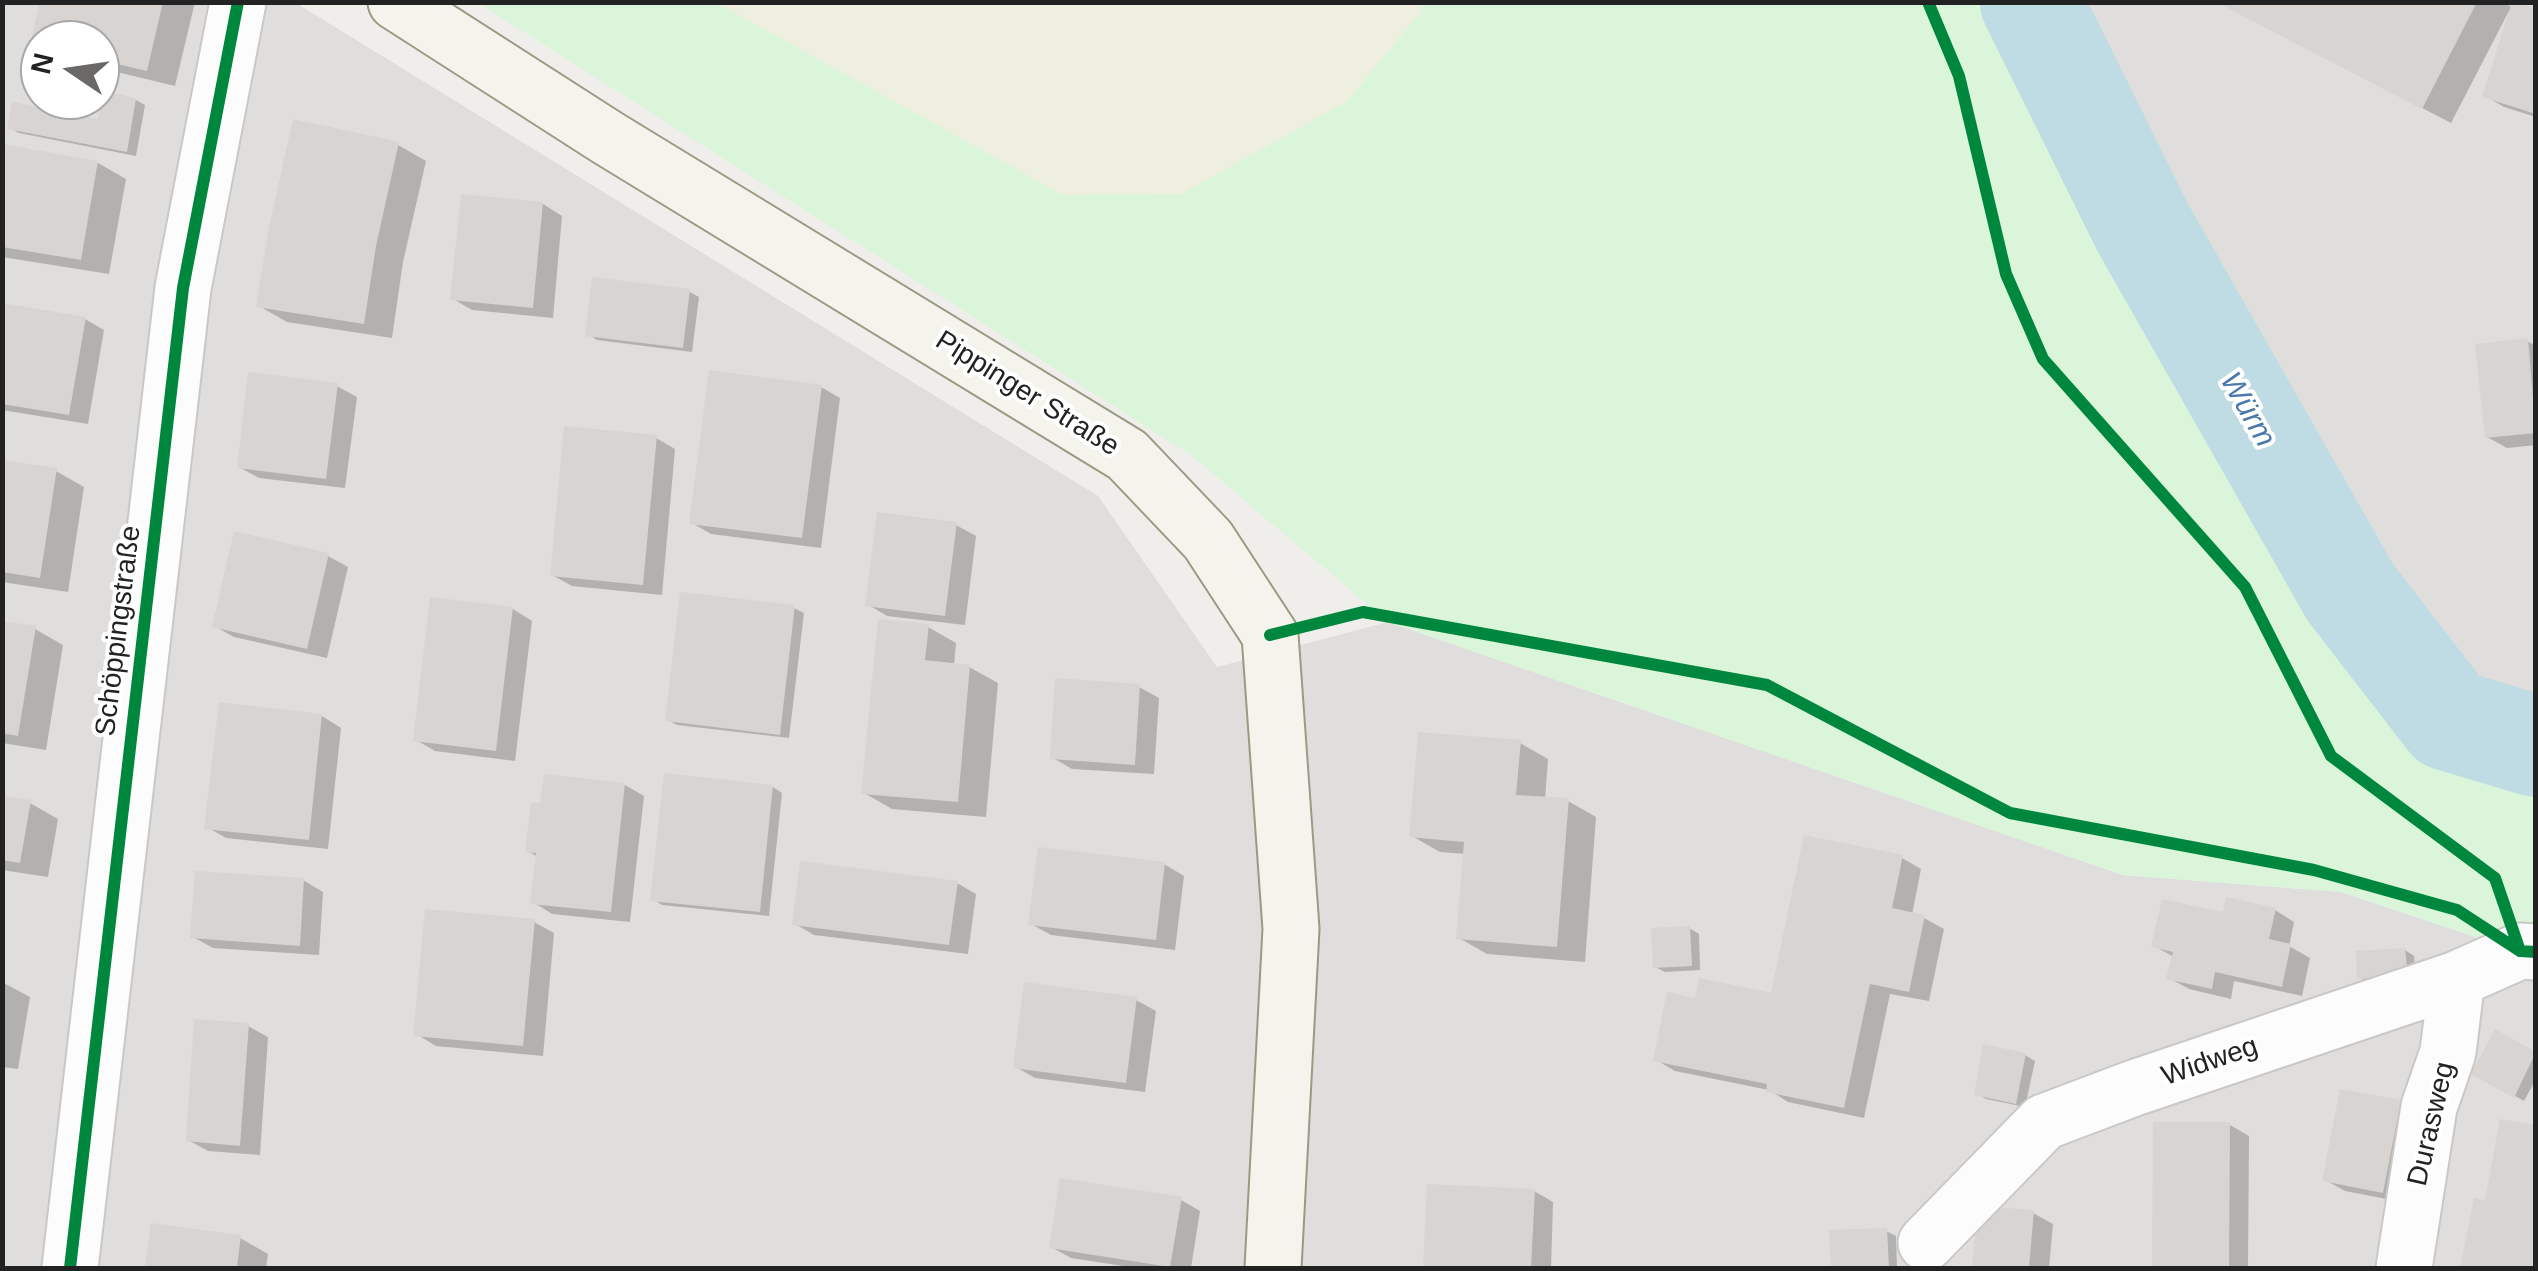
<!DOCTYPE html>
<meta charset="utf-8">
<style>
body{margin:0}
#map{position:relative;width:2538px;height:1271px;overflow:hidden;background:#f0eeeb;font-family:Helvetica,sans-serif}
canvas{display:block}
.frame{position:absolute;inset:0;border:5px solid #222;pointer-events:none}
.north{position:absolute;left:20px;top:20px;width:100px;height:100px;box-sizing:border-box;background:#fff;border:2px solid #a7a7a7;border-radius:50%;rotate:283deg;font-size:28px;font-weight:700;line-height:40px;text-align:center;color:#222}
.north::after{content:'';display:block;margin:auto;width:35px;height:45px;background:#6a6968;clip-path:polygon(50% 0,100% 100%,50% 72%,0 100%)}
</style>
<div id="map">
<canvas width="2538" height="1271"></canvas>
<div class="frame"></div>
<div class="north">N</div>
</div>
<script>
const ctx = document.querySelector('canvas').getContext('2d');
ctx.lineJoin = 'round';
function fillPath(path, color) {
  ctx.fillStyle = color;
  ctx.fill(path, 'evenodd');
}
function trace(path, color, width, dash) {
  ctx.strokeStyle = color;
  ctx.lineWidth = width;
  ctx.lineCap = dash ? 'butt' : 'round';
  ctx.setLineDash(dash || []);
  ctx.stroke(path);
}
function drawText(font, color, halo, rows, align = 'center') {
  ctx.font = font + ' Helvetica,sans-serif';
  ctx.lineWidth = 8;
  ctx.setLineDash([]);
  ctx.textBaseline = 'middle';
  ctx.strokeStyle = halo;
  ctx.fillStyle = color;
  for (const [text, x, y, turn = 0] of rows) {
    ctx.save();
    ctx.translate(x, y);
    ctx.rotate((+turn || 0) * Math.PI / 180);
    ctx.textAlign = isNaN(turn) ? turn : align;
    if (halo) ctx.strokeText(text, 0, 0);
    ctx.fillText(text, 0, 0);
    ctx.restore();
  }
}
fillPath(new Path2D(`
 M2 3H296L1098 496 1217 667 1388 622 2123 875 2341 892 2535 957V1268H3ZM40 40H100V100H40Z
 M2055 3H2535V723L2348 583 2155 180Z`), '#dfdedc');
fillPath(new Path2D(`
 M717 3H1422L1420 13 1346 102 1181 194 1063 195Z`), '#efefdf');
fillPath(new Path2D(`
 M478 3H717L1063 195 1181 194 1346 102 1420 13 1422 3H2055L2155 180 2348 583 2535 723V957L2341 892 2123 875 1388 622 1191 455Z`), '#daf5da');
fillPath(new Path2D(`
 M43 2H195L175 86 100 68V40H40V47L33 43Z
 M2218 2H2503L2513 8 2536 10V117L2504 107 2485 96 2512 12 2509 11 2451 123Z
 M136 100 145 105 136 156 19 133 10 128 100 122Z
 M398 145 426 161 403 262 392 338 287 322 259 306Z
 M2 147 98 163 126 179 109 274 2 257Z
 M543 204 562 216 553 318 472 310 453 299Z
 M690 292 699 297 692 352 597 340 588 334Z
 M2 306 85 319 104 330 88 424 2 410Z
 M2527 341 2536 346V429H2525L2536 435V445L2507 448 2487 437Z
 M337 386 357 397 345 488 259 478 239 467Z
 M821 387 840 398 821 548 711 534 692 523Z
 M656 438 675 449 662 595 572 586 552 575Z
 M2 462 56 471 84 487 68 592 2 582Z
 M956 525 976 536 965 625 887 616 867 604Z
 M328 556 348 567 327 658 234 637 214 626Z
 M794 608 804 613 789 738 677 725 668 720Z
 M513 609 532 621 515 761 435 751 416 740Z
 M2 623 35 629 63 645 46 750 2 743Z
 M928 627 956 643 954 666 969 667 998 683 986 817 892 809 864 793Z
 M1139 687 1159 698 1154 774 1072 769 1053 758Z
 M322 716 341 728 328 849 226 838 207 827Z
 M1520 743 1548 759 1545 799 1568 801 1596 817 1585 962 1487 954 1459 938 1466 854 1440 852 1412 836Z
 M625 785 644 796 630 922 552 914 533 902 538 857 528 851Z
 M773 787 782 793 769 916 662 905 653 899Z
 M2 798 30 803 58 819 48 877 2 870Z
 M1902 858 1921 869 1912 915 1924 918 1944 929 1929 1001 1890 994 1864 1118 1788 1102 1769 1090 1675 1071 1656 1060 1697 1001 1773 996Z
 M1164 864 1184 876 1175 950 1051 935 1031 924Z
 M303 880 323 892 319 955 213 948 193 937Z
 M957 883 976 894 968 954 814 935 795 924Z
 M2275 910 2294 922 2289 946 2310 958 2302 996 2234 981 2231 999 2189 989 2169 978 2174 957 2154 946 2225 915Z
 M534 922 554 933 543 1056 436 1046 416 1034Z
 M1689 928 1699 934 1700 970 1665 972 1655 967Z
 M2405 950 2414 956 2416 980 2369 983 2360 978Z
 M2 982 30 997 18 1069 2 1067Z
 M1136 1000 1156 1011 1145 1092 1035 1078 1016 1067Z
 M248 1026 268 1037 260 1155 208 1151 188 1140Z
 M2496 1033 2536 1054V1079L2524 1101 2474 1073Z
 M2025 1055 2035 1061 2025 1107 1986 1099 1976 1093Z
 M2342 1092 2401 1103 2420 1114 2402 1202 2345 1191 2325 1180Z
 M2156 1124 2230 1125 2249 1136 2248 1268H2155Z
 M1429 1187 1534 1191 1553 1202 1551 1268H1426Z
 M1181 1200 1200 1211 1191 1268H1136L1071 1258 1051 1247Z
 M1980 1209 2033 1213 2053 1224 2049 1268H1975Z
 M153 1226 240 1238 268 1254 266 1268H148Z
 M1886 1231 1896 1236 1897 1268H1833L1832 1232Z`), '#0003');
trace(new Path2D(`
 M2031 2 2143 228 2350 592 2449 720 2536 746`), '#bfdbe3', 102);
fillPath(new Path2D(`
 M40 2H163L147 71 100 60V40H40V46L30 44Z
 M2216 2H2477L2422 109Z
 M2512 2 2536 8V114L2482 97Z
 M104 91 136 98 127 152 7 129 12 102 98 119Z
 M293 119 399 142 376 246 364 324 256 307 269 227Z
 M2 144 98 161 81 260 2 247Z
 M461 194 543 202 533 308 450 300Z
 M592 277 690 289 683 348 585 336Z
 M2 303 86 317 69 415 2 404Z
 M2528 338 2536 433 2485 438 2475 344Z
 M709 370 822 385 802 538 689 524Z
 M248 372 338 383 326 479 237 468Z
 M564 426 657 435 643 585 550 576Z
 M2 460 57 468 40 578 2 572Z
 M877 512 957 522 945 616 865 606Z
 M234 531 329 553 307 649 212 627Z
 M680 592 795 605 780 735 665 721Z
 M430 597 513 607 496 751 413 741Z
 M878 619 929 624 925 660 970 665 958 802 861 794Z
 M2 621 36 626 18 736 2 733Z
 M1055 678 1140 684 1135 765 1050 759Z
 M219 702 322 714 309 840 204 829Z
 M1418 732 1521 740 1516 795 1569 798 1557 947 1456 939 1464 842 1409 837Z
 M664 773 773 785 760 912 650 901Z
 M544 774 625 783 611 912 530 904 536 853 525 852 531 803H540Z
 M2 796 31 800 20 863 2 860Z
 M1804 835 1903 855 1892 908 1925 915 1909 992 1870 984 1844 1108 1766 1092 1767 1084 1653 1061 1667 992 1695 998 1699 978 1771 993Z
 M1038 847 1165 862 1156 940 1028 925Z
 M800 861 958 881 949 945 792 925Z
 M195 871 304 878 300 946 190 938Z
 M2226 897 2276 908 2269 939 2291 944 2282 987 2215 972 2212 989 2166 979 2173 952 2151 947 2162 899 2223 912Z
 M425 909 535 919 523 1046 413 1036Z
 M1690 926 1692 966 1653 968 1651 928Z
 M2405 948 2408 976 2357 979 2356 951Z
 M1024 982 1137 997 1126 1083 1013 1068Z
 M194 1019 249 1023 240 1146 186 1141Z
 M2495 1029 2536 1052 2514 1098 2471 1074Z
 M1983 1044 2026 1053 2016 1104 1974 1095Z
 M2340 1089 2401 1100 2383 1193 2322 1181Z
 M2500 1119 2536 1125V1268H2460L2474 1198 2485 1200Z
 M2153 1122H2230L2229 1268H2152Z
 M1060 1178 1182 1197 1170 1267 1049 1248Z
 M1427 1184 1535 1189 1531 1268H1423Z
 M1978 1206 2034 1210 2029 1268H1972Z
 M151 1223 241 1235 237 1268H145Z
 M1887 1228 1889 1268H1831L1829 1230Z`), '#d7d4d2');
const street = new Path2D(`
 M1926 1243 2044 1122 2134 1088 2457 979 2520 951 2536 952
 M70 1268 183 288 238 2
 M2404 1268 2429 1107 2448 1052 2457 979`);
const secondary = new Path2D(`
 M396 2 608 138 1127 455 1208 540 1270 635 1291 929 1273 1268`);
trace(street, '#c9c8c7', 59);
trace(secondary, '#999a82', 59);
trace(street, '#fdfcfc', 55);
trace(secondary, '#f4f4ed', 55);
trace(new Path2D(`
 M1928 2 1959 76 2006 274 2043 359 2245 587 2331 756 2495 878 2520 951
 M1270 635 1363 612 1767 685 2010 813 2314 870 2457 910 2520 951 2536 952
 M70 1268 183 288 238 2`), '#00873e', 12);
drawText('28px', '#222', '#fff', [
 ["Pippinger Straße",1027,394,32],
 ["Schöppingstraße",119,631,-83],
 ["Widweg",2210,1062,-19],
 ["Durasweg",2432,1124,-77]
]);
drawText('italic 30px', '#4a7aab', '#fff', [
 ["Würm",2247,410,60]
]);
</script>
